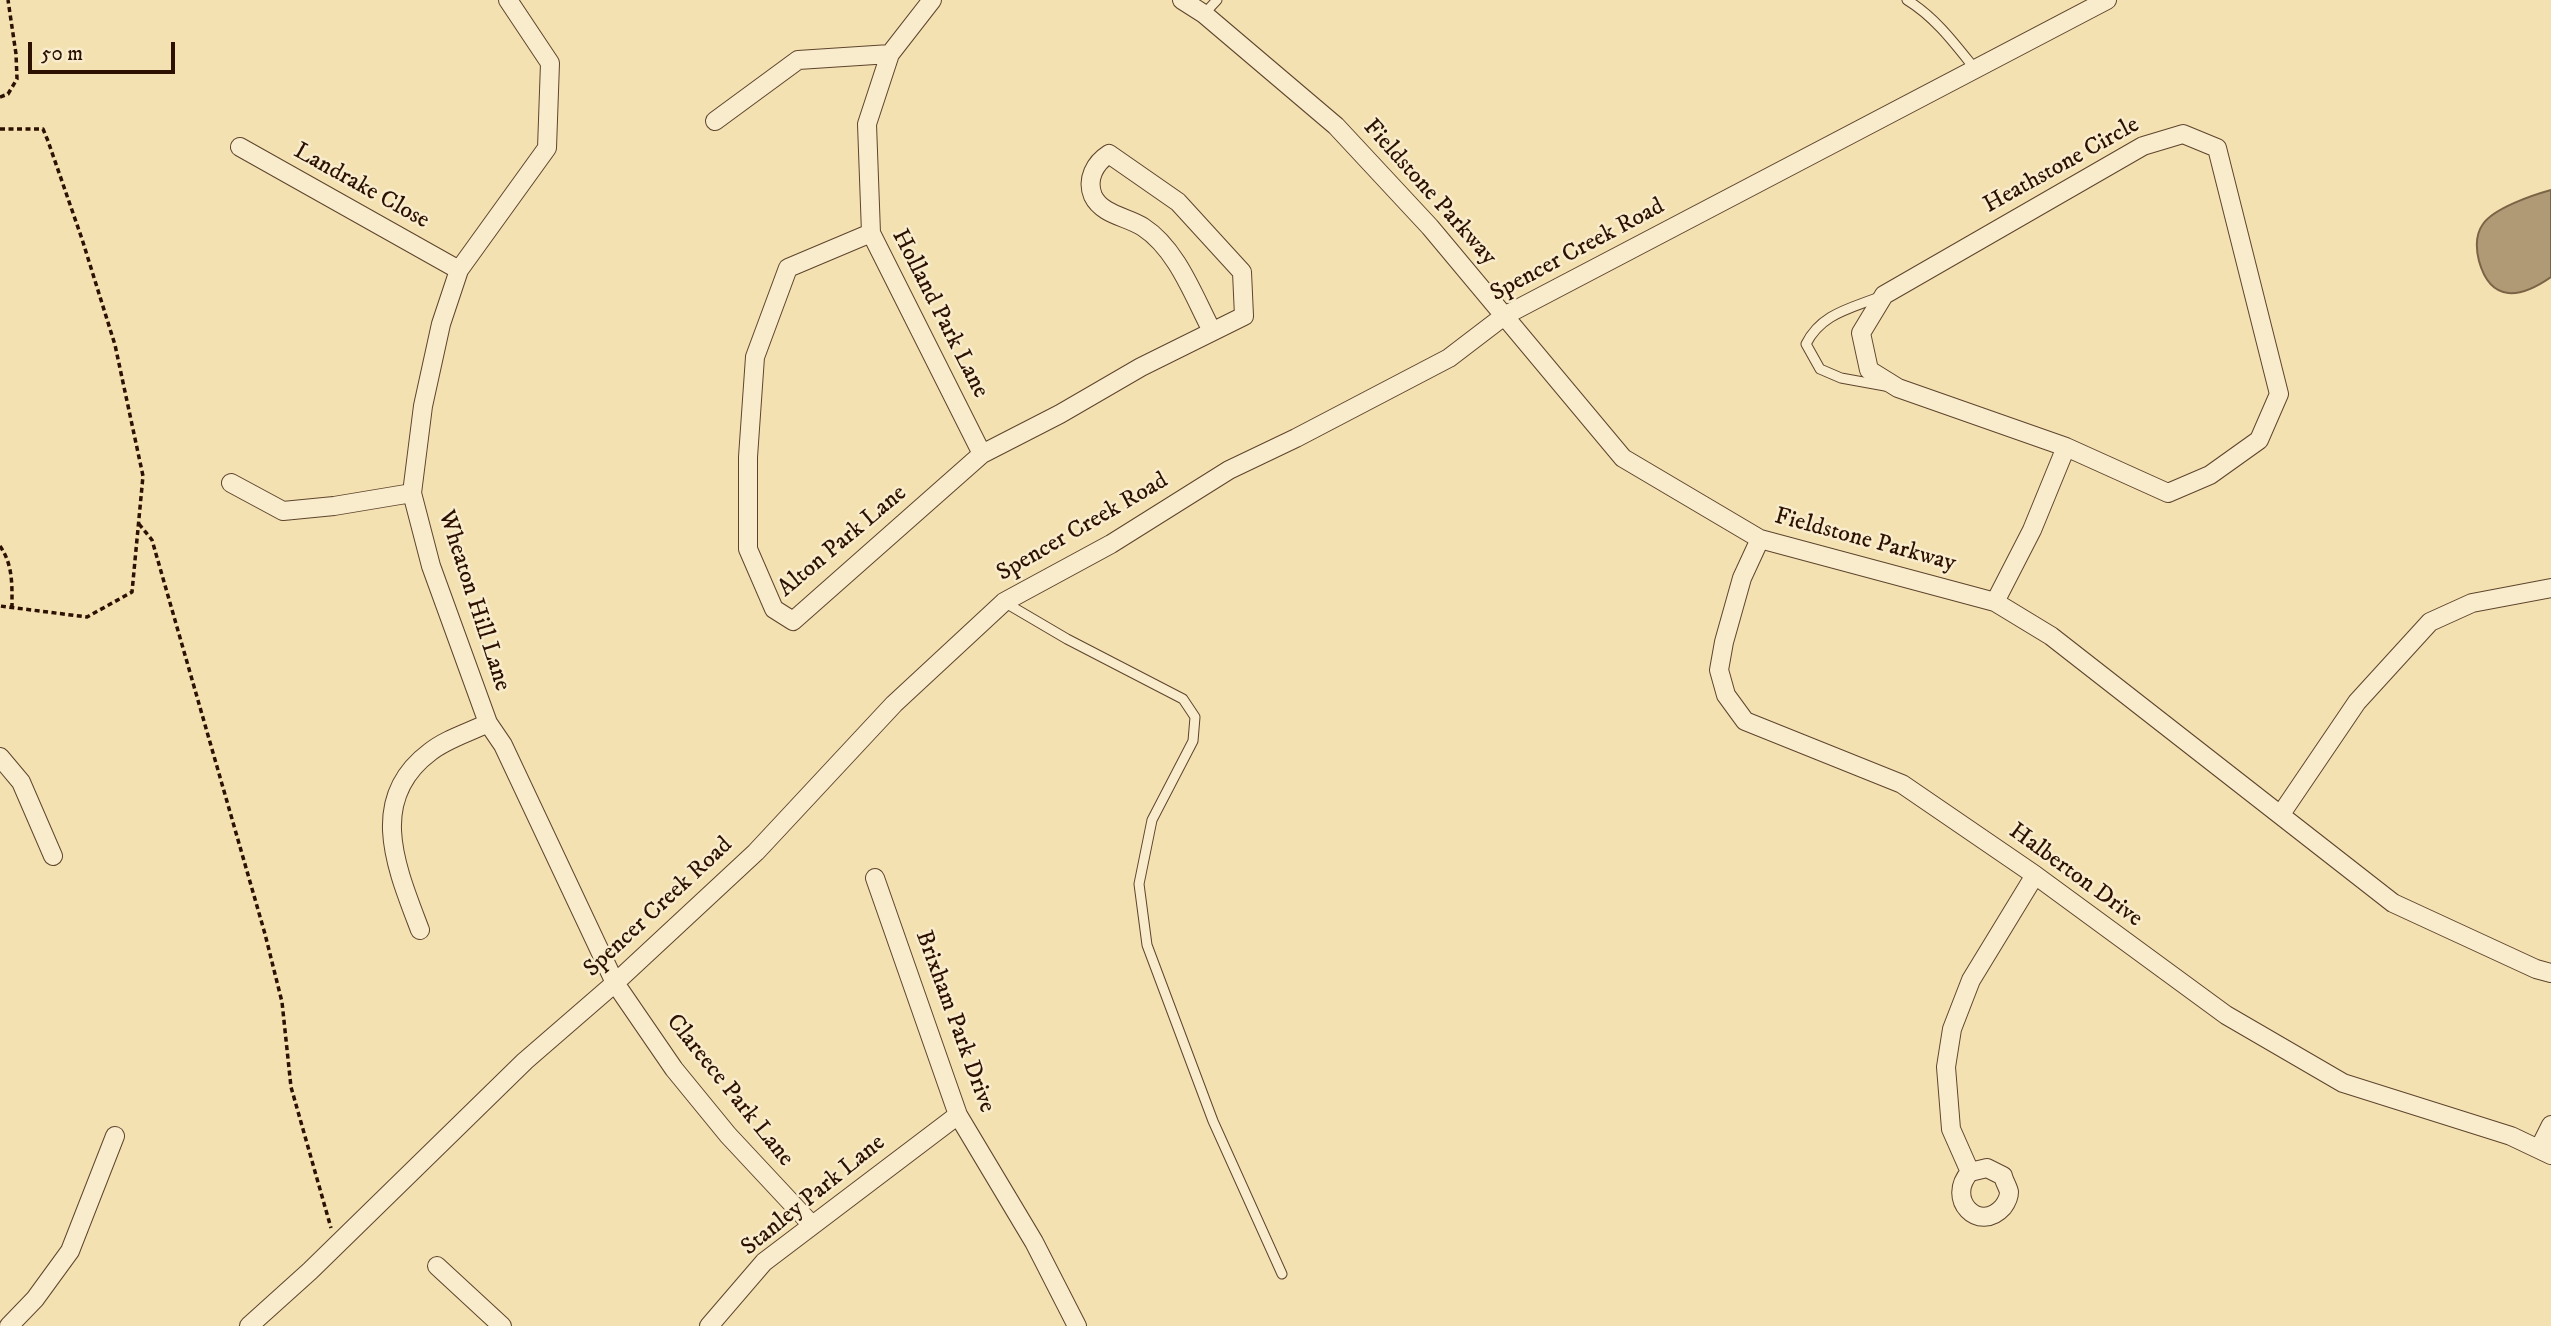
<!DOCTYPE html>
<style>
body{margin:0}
#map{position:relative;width:2551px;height:1326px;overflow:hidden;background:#f4e1b2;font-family:"IM FELL DW Pica",serif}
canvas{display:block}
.scale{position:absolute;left:28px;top:42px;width:147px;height:32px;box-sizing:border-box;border:4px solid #2c1000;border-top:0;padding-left:9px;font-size:21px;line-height:24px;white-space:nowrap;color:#2c1000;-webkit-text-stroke:5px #f8eccd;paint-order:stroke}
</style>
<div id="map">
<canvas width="2551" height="1326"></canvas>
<div class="scale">50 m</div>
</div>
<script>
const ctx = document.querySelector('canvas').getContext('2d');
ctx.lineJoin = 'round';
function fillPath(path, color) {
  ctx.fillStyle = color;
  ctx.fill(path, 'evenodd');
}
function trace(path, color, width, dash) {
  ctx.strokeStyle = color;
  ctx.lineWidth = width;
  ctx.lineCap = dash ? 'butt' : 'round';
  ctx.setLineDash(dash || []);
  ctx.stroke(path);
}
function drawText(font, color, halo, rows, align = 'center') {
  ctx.font = font + ' "IM FELL DW Pica",serif';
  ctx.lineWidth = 5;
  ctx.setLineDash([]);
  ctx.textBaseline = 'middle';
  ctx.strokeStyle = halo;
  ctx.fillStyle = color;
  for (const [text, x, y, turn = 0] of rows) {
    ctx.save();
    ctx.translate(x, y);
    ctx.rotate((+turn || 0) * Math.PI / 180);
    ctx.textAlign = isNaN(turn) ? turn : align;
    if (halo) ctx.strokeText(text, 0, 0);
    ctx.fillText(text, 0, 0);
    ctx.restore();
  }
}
const water = new Path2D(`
 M2551 190V277C2521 298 2491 304 2479 261 2476 249 2475 235 2483 224 2494 208 2533 195 2551 190Z`);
fillPath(water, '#b09a75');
trace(water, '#7b6346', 2);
const lane = new Path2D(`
 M1907 0C1935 17 1955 44 1975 69
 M1204 14 1217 0
 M1879 297C1849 309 1821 314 1806 344L1820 369 1841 378 1885 386
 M1004 602 1067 639 1183 699 1195 717 1193 741 1152 820 1139 884 1147 945 1213 1121 1282 1274`);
const street = new Path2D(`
 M508 0 550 63 547 148 459 270 441 324 423 406 412 493 431 566 488 723 503 745 615 983 674 1069 728 1135 812 1225
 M932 0 890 54 867 124 871 233 982 454
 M1182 0 1204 14 1336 126 1430 227 1623 458 1760 539 1995 602 2051 636 2393 903 2536 969 2551 973
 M715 121 798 60 890 54
 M2183 134 2217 148 2279 394 2259 440 2210 475 2168 493 2066 447 1898 388 1869 370 1861 333 1884 295 2143 146Z
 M240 147 459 270
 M871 233 788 268 755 357 748 457V549L774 609 793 621 982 454 1060 414 1141 367 1244 316 1242 272 1178 202 1109 154C1095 163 1086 179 1093 196 1102 215 1128 217 1143 227 1177 249 1194 297 1212 331
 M231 483 283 511 334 506 412 493
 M1760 539 1742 578 1724 642 1719 670 1726 695 1745 721 1902 784 2035 875 2226 1015 2343 1083 2511 1136 2551 1155
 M1995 602 2032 530 2066 447
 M0 757 21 782 53 856
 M2281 814 2357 702 2430 622 2472 603 2551 588
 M875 878 958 1115 1034 1242 1077 1326
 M420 930C397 869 366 800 430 752 446 739 470 732 488 723
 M2539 1149 2551 1125
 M1970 1172C1945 1199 1979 1234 2003 1207 2006 1203 2009 1197 2009 1192 2008 1187 2004 1181 2003 1176L1987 1168 1970 1172 1951 1129 1946 1067 1952 1029 1971 980 2035 875
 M437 1266 502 1326
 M9 1326 35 1299 70 1251 115 1136
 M249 1326 310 1271 525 1061 615 983 756 852 894 704 1004 602 1111 544 1229 470 1296 438 1449 358 1504 316 2107 0
 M709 1326 764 1262 958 1115`);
trace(lane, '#5e442c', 11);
trace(street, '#5e442c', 20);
trace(new Path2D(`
 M0 97 8 94 17 79 16 54 8 0
 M0 129H43L48 141 82 239 115 345 143 476 132 592 87 617 0 606
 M139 524 152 540 265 934 282 1002 291 1087 331 1228
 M0 546C13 565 12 584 12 607`), '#2c1000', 3.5, [5, 3.5]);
trace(lane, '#f8eccd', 9);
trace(street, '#f8eccd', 18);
drawText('24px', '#2c1000', '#f8eccd', [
 ["Heathstone Circle",2062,166,-29],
 ["Landrake Close",361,187,29],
 ["Fieldstone Parkway",1429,193,48],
 ["Spencer Creek Road",1578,251,-28],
 ["Holland Park Lane",939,314,63],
 ["Spencer Creek Road",1083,528,-30],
 ["Fieldstone Parkway",1865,541,15],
 ["Alton Park Lane",843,542,-40],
 ["Wheaton Hill Lane",473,601,72],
 ["Halberton Drive",2075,876,36],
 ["Spencer Creek Road",659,908,-43],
 ["Brixham Park Drive",954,1022,70],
 ["Clareece Park Lane",729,1091,51],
 ["Stanley Park Lane",814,1196,-39]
]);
</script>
